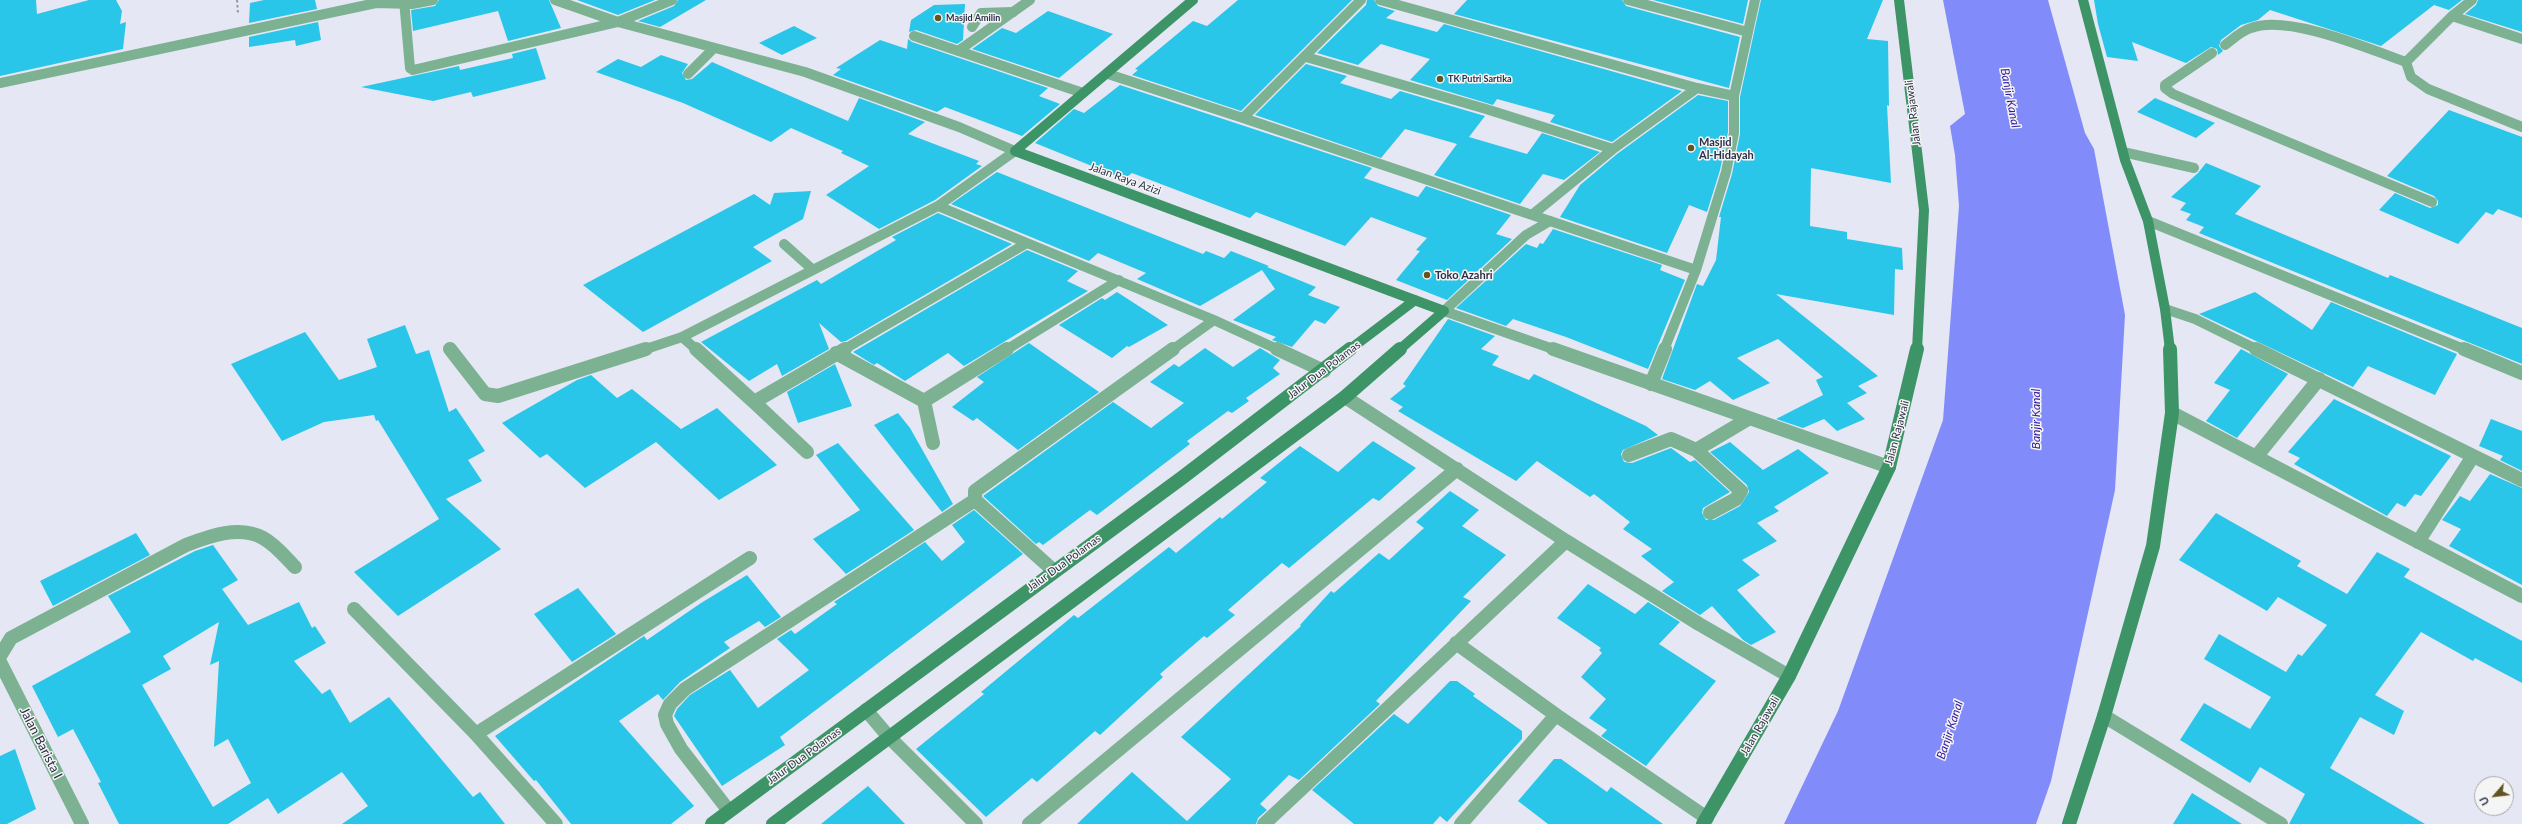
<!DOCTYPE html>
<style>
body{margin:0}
#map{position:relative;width:2522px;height:824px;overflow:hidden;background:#e5e7f4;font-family:Lato,sans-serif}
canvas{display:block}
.north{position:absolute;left:2474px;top:776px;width:40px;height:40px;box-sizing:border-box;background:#f5f5f5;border:1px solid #a5a6af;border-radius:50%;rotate:242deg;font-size:11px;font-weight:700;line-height:16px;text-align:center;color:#2c3047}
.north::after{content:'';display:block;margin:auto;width:14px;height:18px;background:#615623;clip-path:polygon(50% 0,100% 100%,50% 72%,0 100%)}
</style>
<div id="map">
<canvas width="2522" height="824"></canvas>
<div class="north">U</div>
</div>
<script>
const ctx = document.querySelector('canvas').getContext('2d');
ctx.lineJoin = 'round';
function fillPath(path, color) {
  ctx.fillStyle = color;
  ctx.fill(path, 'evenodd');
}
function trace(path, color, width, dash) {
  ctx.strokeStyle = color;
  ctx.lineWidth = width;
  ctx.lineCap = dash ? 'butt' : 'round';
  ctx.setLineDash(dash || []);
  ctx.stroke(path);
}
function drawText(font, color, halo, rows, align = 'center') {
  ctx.font = font + ' Lato,sans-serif';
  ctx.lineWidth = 3;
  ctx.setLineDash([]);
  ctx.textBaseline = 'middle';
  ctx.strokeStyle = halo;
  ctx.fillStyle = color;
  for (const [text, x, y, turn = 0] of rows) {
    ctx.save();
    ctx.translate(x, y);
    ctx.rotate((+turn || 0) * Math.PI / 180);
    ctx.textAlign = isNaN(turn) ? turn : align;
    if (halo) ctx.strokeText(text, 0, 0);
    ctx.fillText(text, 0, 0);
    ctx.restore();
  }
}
fillPath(new Path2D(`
 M1943 0H2048L2085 133 2094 149 2125 315 2115 490 2051 781 2036 824H1784L1838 711 1943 420 1959 206 1955 155 1950 126 1965 114Z`), '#828bfa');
fillPath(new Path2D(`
 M0 0H36L37 14 89 0H116L122 11 120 24 126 22 123 49 0 76Z
 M264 0H315L317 9 249 23 250 3Z
 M439 0H549L561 28 508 41 498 11 413 31 411 10 435 6Z
 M577 0H655L618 15Z
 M678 0H706L660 27 638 21 674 6Z
 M1238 0H1352L1241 111 1132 75 1138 70 1135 69 1193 21 1207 26Z
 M1367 0H1374L1378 6 1395 11 1386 18 1437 32 1444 24 1682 91 1612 142 1550 122 1555 115 1497 99 1493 105 1410 80 1430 59 1381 44 1358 65 1317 53 1366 5Z
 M1467 0H1622L1626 6 1740 37 1729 88 1454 14Z
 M1653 0H1748L1743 24Z
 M1761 0H1883L1867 39 1888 41 1889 106 1887 105 1891 183 1811 168 1810 226 1847 232V239L1902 248 1903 270 1895 269 1894 315 1776 294 1878 376 1858 386 1867 393 1847 403 1865 419 1837 431 1824 419 1803 428 1776 419 1823 395 1816 380 1823 377 1778 339 1737 358 1770 383 1733 400 1710 381 1695 390 1662 379 1697 284 1703 286 1716 260 1721 217H1719L1732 174 1740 134V97Z
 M2094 0H2462L2449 10 2434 5 2381 46 2270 10 2258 20 2241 25 2221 40 2219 46 2223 51 2218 55 2217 49 2211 47 2186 63 2132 42 2138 61 2107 57 2098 24Z
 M2478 0H2522V32L2465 14 2476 5Z
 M965 4 963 40 957 44 916 30 909 32 911 20 934 5Z
 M1048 11 1113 34 1059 78 972 49 1002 28 1016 33Z
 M318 22 321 40 296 46 295 40 249 47V37Z
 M794 26 817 38 782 55 759 43Z
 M908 39 912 42 1048 88 1039 96 1060 104 1022 136 945 107 937 112 833 75 841 69 836 68 880 40 907 49Z
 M536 48 546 79 473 97 471 92 433 101 361 87 459 66 460 70 513 58 512 54Z
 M661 55 688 64 682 73 686 80 692 79 712 62 848 121 859 98 925 122 908 134 979 161 976 164 982 166 935 200 879 229 826 195 869 166 841 153 843 151 791 128 771 142 683 103 596 72 618 59 641 67Z
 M1306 64 1347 76 1340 83 1391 99 1400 91 1485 116 1469 137 1527 154 1542 133 1600 152 1564 180 1543 174 1520 204 1434 175 1457 144 1405 129 1381 158 1255 115Z
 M1120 85 1372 168 1364 178 1418 197 1426 186 1511 215 1496 234 1512 239 1447 300 1396 280 1420 251 1416 250 1427 238 1371 217 1345 246 1256 212 1250 218 1132 173 1124 179 1035 143 1074 109 1084 113Z
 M1698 95 1728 101V132L1720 170 1707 212 1689 205 1667 253 1560 217 1580 185 1617 154Z
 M2155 98 2215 123 2196 138 2137 112Z
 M2449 110 2522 137V218L2498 209 2493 215 2486 212 2458 244 2379 210 2395 193 2430 208 2438 205V201L2434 196 2387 176Z
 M2206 163 2261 186 2235 214 2388 278 2390 275 2522 328V364L2199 233 2204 227 2186 220 2191 214 2180 210 2186 203 2171 197 2198 173Z
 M997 172 1203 254 1206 251 1224 258 1231 251 1269 266 1267 267 1316 287 1308 295 1340 307 1325 324 1315 320 1292 347 1272 340 1276 337 1233 320 1275 289 1262 270 1200 306 1137 279 1146 273 1098 253 1089 261 951 204Z
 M811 191 803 219 753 247 772 261 643 332 583 285 754 194 770 205 774 193Z
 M938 213 1012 244 846 341 841 342 819 323 829 349 782 376 777 364 749 381 701 342 817 280 821 284 896 240 892 237Z
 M1553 229 1662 265 1660 270 1685 280 1648 369 1566 337 1513 319 1506 326 1456 308 1526 244 1537 248 1540 243 1543 244Z
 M1027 250 1078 271 1067 281 1088 291 964 366 948 353 905 381 877 363 874 365 853 352Z
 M1117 292 1168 325 1129 347 1127 346 1112 358 1059 325 1102 298 1105 300Z
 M2255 292 2312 330 2331 302 2457 354 2435 395 2368 366 2353 387 2199 314Z
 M1448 319 1495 336 1481 349 1499 356 1492 365 1529 380 1534 374 1646 426 1658 435 1623 450 1621 454 1624 462 1632 463 1671 448 1690 462 1695 460 1730 492 1703 508 1702 513 1706 520H1714L1740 506 1749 492 1747 485 1710 452 1730 442 1763 470 1798 449 1829 473 1774 507 1779 511 1757 523 1777 541 1742 560 1760 575 1737 590 1776 632 1751 645 1743 640 1712 606 1700 615 1662 591 1674 582 1641 556 1652 549 1623 529 1630 522 1594 494 1590 497 1537 461 1516 481 1398 411 1403 407 1390 399 1406 386 1403 384Z
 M405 325 416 354 429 350 449 412 456 408 485 451 468 460 482 481 446 499 501 549 398 616 354 572 439 519 378 420 376 421 374 415 324 422 282 441 231 364 305 332 339 380 377 367 367 339Z
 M1029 343 1099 392 1018 450 977 418 973 421 952 407 984 382 977 377Z
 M1205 348 1233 367 1260 348 1280 360 1273 368 1280 374 1246 398 1249 401 1232 413 1228 411 1187 441 1190 444 1097 515 1090 510 1043 545 1039 542 1036 544 983 496 1113 402 1151 428 1184 403 1150 382 1174 364 1179 367Z
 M2241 349 2288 374 2237 438 2206 421 2230 390 2214 383Z
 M835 364 852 406 798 423 787 392Z
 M591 375 617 398 632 389 681 429 717 408 777 465 719 500 656 442 585 488 547 454 540 458 502 423 577 380Z
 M2334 399 2451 456 2421 496 2415 494 2405 507 2397 503 2387 516 2294 464 2300 458 2288 452Z
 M898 413 910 428 953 504 942 512 874 425Z
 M2491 419 2522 431V471L2500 460 2503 456 2479 446Z
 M1373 441 1416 468 1379 501 1373 498 1289 568 1282 563 1228 610 1235 615 1207 638 1204 636 1160 674 1163 677 1100 735 1095 731 1037 782 1032 778 986 817 916 749 984 694 981 692 1074 615 1078 618 1169 547 1176 553 1220 517 1222 519 1267 482 1260 478 1300 446 1338 472Z
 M838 443 914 530 846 574 813 539 860 510 816 455Z
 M2490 474 2522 488V585L2449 546 2461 529 2442 520 2460 496 2470 501Z
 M1450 491 1479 510 1462 526 1506 555 1463 597 1471 601 1376 701 1380 704 1299 780 1289 775 1260 804 1267 810 1258 818 1256 824H1077L1132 772 1187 821 1231 779 1181 737 1301 626 1300 625 1331 591 1334 593 1379 553 1389 560 1424 528 1416 522Z
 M974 510 1023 554 780 737 785 745 722 786 674 716 677 709 690 695 730 670 758 708 809 670 777 639 791 630 795 634 837 604 834 602 925 542 942 561 965 542 952 525Z
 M2216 513 2301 561 2297 566 2347 594 2377 552 2410 569 2404 577 2522 641V683L2475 658 2473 661 2421 632 2375 695 2404 711 2394 735 2360 717 2330 768 2425 824H2289L2305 794 2260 767 2250 783 2180 740 2204 703 2250 729 2271 697 2204 659 2219 634 2286 672 2298 654 2302 656 2327 625 2278 597 2267 611 2179 560Z
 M136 533 150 555 53 606 40 581Z
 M213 545 238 580 222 589 248 625 299 602 312 628 315 626 326 643 294 661 322 694 330 689 350 723 389 697 473 797 480 792 505 824H342L368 806 342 772 278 814 268 798 228 824H119L98 783 101 782 73 729 58 737 32 686 131 632 108 596 195 551ZM219 622 210 665 219 661 214 747 228 739 251 783 213 807 142 685 171 669 163 656Z
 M747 575 781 617 765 627 759 621 724 642 730 648 680 682 663 700 658 694 619 721 694 806 671 824H571L536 780 534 781 495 736 644 636 647 640 701 603Z
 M1588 584 1635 614 1648 602 1680 622 1659 644 1716 681 1646 766 1601 736 1607 730 1589 718 1606 699 1581 677 1602 653 1599 650 1601 648 1557 618Z
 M578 588 616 634 572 662 534 614Z
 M1450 681H1457L1475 694 1473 696 1522 731V739L1447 822 1440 816 1433 824H1354L1312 790 1394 714 1408 724Z
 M15 749 36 809 7 824H0V756Z
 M1554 759H1561L1607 792 1611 787 1663 824H1548L1518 801Z
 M868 786 905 824H821Z
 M2192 793 2242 824H2173Z`), '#29c6e9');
trace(new Path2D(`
 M237 0 238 13`), '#9497a8', 2, [2.5, 2.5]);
trace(new Path2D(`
 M2472 0 2452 16 2522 39
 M2452 16 2406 62 2411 77 2428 89 2522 127
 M972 27 981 13 1013 12
 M2225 45C2233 39 2241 31 2251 28 2288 14 2369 49 2406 62
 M2212 53 2165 85V88L2173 94 2432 202
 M784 244 812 269
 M1444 311 1526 235 1550 221`), '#7cb191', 10);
trace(new Path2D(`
 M1629 455 1671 439 1696 450
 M1710 513 1736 499 1741 491 1696 450 1748 419`), '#7cb191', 14);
trace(new Path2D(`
 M404 0 410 68 413 70 618 22 672 0
 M555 0 618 22 805 72 959 127 1015 151 938 206 682 337 643 350
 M1361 0 1243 118 1696 270 1726 172 1734 133V96
 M1380 0 1697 88 1734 96 1748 32
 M1628 0 1748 32 1755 0
 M914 36 1083 93
 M958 51 1030 0
 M1306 57 1486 109 1613 149
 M688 74 713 49
 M1108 74 1243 118
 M0 83 376 3 412 4 433 0
 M2123 152 2194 168
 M1532 215 1613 149 1697 88
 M2148 221 2466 350
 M1027 243 1214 320 1279 350
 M2165 309 2195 319 2258 350
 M1444 311 1556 350
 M682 337 697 350
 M449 348 451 350
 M843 350 1027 243 938 206
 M1006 350 1119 280
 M1172 350 1214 320
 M1664 350 1696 270`), '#7cb191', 10);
trace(new Path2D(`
 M450 349 485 394 498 396 646 349
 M696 349 754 402 845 349
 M1277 349 1324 371
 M1553 349 1889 467
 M2256 349 2522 480
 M2464 349 2522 373
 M836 353 924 401 933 443
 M1651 384 1665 349
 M924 401 1007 349
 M754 402 807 452
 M2172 413 2522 596
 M2256 457 2319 379
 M1566 541 1699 624 1789 676
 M2418 542 2473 456
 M1054 571 975 500V491L1173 349
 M354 609 476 734 556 824
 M1456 643 1556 715 1461 824
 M0 656 11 638 186 545C210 536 239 525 263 538 276 545 285 557 295 567
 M0 662 82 824
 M866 710 888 736 976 824
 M1556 715 1707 818
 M2104 716 2281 824
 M476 734 750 558
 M729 811 681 749 667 724 665 715 670 704 685 689 975 500
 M1029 824 1457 469
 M1264 824 1566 541 1345 397`), '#7cb191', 14);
trace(new Path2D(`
 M1193 0 1015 151 1444 311 1399 350
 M1899 0 1924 210 1917 350
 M2083 0 2125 160 2148 221 2165 309 2170 350
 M1349 350 1415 300`), '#3d9567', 10);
trace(new Path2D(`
 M712 824 1183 477 1350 349
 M773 824 1345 397 1400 349
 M1703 824 1789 676 1889 467 1917 349
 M2069 824 2104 716 2153 546 2172 413 2170 349`), '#3d9567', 14);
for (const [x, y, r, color] of [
 [938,18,4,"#615623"],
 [1440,79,4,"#615623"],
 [1691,148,4,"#615623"],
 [1427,275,4,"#615623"]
]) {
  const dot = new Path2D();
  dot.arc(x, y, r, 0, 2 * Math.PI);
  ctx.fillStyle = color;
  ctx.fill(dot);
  trace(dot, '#f5f5f5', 1.5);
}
drawText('bold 9px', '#2c3047', '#f5f5f5', [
 ["Masjid Amilin",946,18],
 ["TK Putri Sartika",1448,79]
], 'left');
drawText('11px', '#2c3047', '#f5f5f5', [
 ["Jalan Rajawali",1913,113,-97],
 ["Jalan Raya Azizi",1125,179,20],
 ["Jalur Dua Polamas",1324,370,-37],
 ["Jalan Rajawali",1897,433,-75],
 ["Jalur Dua Polamas",1064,563,-36],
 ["Jalan Rajawali",1760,726,-60],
 ["Jalur Dua Polamas",804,756,-36]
]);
drawText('bold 11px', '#2c3047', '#f5f5f5', [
 ["Masjid",1699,142],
 ["Al-Hidayah",1699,155],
 ["Toko Azahri",1435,275]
], 'left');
drawText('italic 12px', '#301c9e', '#f5f5f5', [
 ["Banjir Kanal",2010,98,79],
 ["Banjir Kanal",2036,419,-90],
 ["Banjir Kanal",1950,730,-72]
]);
drawText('13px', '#2c3047', '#f5f5f5', [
 ["Jalan Barista I",41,743,63]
]);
</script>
